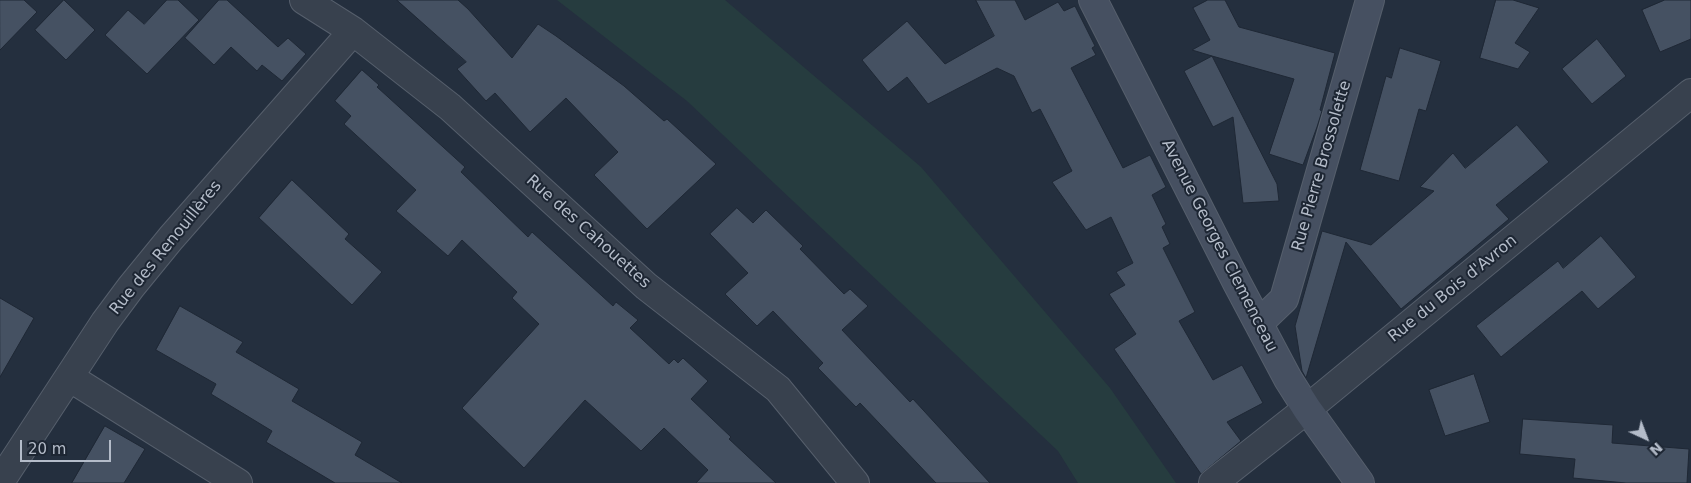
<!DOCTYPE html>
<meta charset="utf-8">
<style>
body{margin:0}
#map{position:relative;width:1691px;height:483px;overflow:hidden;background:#242f3e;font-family:"DejaVu Sans",sans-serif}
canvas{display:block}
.north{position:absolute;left:1621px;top:413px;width:50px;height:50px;-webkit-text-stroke:4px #1d2633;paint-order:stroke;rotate:137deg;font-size:14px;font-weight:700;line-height:20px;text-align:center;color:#b4bcc9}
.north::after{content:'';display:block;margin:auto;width:18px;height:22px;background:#b4bcc9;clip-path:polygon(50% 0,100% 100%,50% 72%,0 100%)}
.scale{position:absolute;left:20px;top:440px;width:91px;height:22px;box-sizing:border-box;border:2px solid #b4bcc9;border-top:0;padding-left:6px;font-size:15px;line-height:18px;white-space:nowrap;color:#b4bcc9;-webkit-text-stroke:4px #1d2633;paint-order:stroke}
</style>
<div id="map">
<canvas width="1691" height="483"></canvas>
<div class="north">N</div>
<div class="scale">20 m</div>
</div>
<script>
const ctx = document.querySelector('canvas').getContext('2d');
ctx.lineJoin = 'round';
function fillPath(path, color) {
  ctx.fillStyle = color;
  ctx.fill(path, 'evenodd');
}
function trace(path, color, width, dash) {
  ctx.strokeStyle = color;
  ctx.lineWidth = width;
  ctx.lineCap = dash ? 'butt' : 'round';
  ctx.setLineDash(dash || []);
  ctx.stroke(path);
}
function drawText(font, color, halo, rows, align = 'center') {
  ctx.font = font + ' "DejaVu Sans",sans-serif';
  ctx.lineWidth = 4;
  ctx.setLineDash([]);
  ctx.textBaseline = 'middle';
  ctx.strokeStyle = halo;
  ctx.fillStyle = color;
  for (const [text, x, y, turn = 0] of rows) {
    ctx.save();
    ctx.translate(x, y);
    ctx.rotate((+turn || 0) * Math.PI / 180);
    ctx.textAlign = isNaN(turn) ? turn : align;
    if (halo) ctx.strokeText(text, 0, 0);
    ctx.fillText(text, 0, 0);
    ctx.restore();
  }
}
fillPath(new Path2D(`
 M557 0H725L921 167 1110 388 1176 483H1078L1058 451 687 101Z`), '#263c3f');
const building = new Path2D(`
 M0 0H24L37 12 0 50Z
 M64 0 95 30 66 60 35 30Z
 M167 0H178L199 20 147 74 105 35 128 10 144 24Z
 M219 0H227L278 47 288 38 306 54 282 81 262 65 257 71 231 47 214 65 185 38Z
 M397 0H458L468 9 512 58 538 24 556 36 624 86 664 121 667 119 716 164 647 229 594 175 618 152 566 98 530 132 495 93 486 101 457 69 466 62Z
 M976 0H1015L1025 20 1058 2 1064 11 1075 6 1095 46 1092 48 1096 55 1071 68 1123 168 1150 155 1166 187 1152 195 1166 224 1162 227 1170 244 1163 248 1195 312 1179 321 1213 380 1242 365 1263 403 1227 422 1241 441 1201 474 1114 349 1136 334 1109 294 1125 285 1116 272 1133 263 1111 217 1086 230 1052 182 1072 171 1040 109 1032 113 1014 76 997 68 928 104 907 77 888 92 862 60 907 21 945 64 994 36Z
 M1208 0H1225L1239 27 1335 53 1320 110 1322 111 1317 127 1303 165 1269 154 1294 79 1212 56 1277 184 1279 201 1243 203 1233 117 1213 127 1184 71 1212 56 1192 50 1210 40 1193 8Z
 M1496 0H1513L1539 8 1515 43 1530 52 1518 69 1480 58Z
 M1665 0H1691V39L1660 52 1642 10Z
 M1597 39 1626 76 1592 104 1562 69Z
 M1400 48 1441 61 1426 111 1419 109 1399 181 1360 170 1386 76 1391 78Z
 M362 70 379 85 377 87 465 167 461 172 528 237 532 232 613 306 616 302 638 320 630 328 669 364 674 359 678 363 683 358 708 381 691 399 731 437 729 439 776 483H696L708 470 664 428 641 451 585 400 524 468 462 408 539 324 512 298 517 292 462 240 448 256 396 211 416 190 344 124 351 116 335 101Z
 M1517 125 1549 162 1496 205 1509 219 1401 309 1346 242 1306 378 1302 371 1295 326 1322 231 1371 245 1434 191 1420 187 1453 153 1465 168Z
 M292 180 349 234 345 239 382 272 352 305 259 218Z
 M737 208 753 223 766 210 803 246 800 249 844 294 850 289 868 306 842 330 910 402 913 399 990 483H936L860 403 856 407 818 368 823 363 773 311 757 326 725 294 748 273 710 234Z
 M1601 236 1636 277 1598 309 1582 291 1501 357 1476 326 1558 261 1563 268Z
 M0 298 34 318 0 377Z
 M180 306 243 342 236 352 299 389 292 401 362 442 355 455 402 483H335L266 442 272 431 211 394 216 384 156 350Z
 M1474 374 1490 422 1445 436 1429 390Z
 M1523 419 1613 425 1612 443 1689 449 1687 483H1626L1573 478 1575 459 1520 454Z
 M105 426 145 449 124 483H72Z`);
fillPath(building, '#455162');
trace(building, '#1f2835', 1);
const street = new Path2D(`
 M304 0 353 31 450 107 646 286 778 389 855 483
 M69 377 238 483
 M0 482 105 322 131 287 171 238 353 31
 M1213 483 1307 409 1691 93`);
const secondary = new Path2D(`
 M1093 0 1237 283 1288 379 1307 409 1360 483
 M1259 323 1284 299 1370 0`);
trace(street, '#565f6c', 30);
trace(secondary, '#565f6c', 30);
trace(street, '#38414e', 28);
trace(secondary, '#465061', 28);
drawText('16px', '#b4bcc9', '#1d2633', [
 ["Rue Pierre Brossolette",1322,166,-74],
 ["Rue des Cahouettes",588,232,42],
 ["Avenue Georges Clemenceau",1219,246,63],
 ["Rue des Renouillères",166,248,-51],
 ["Rue du Bois d'Avron",1453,289,-39]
]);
</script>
